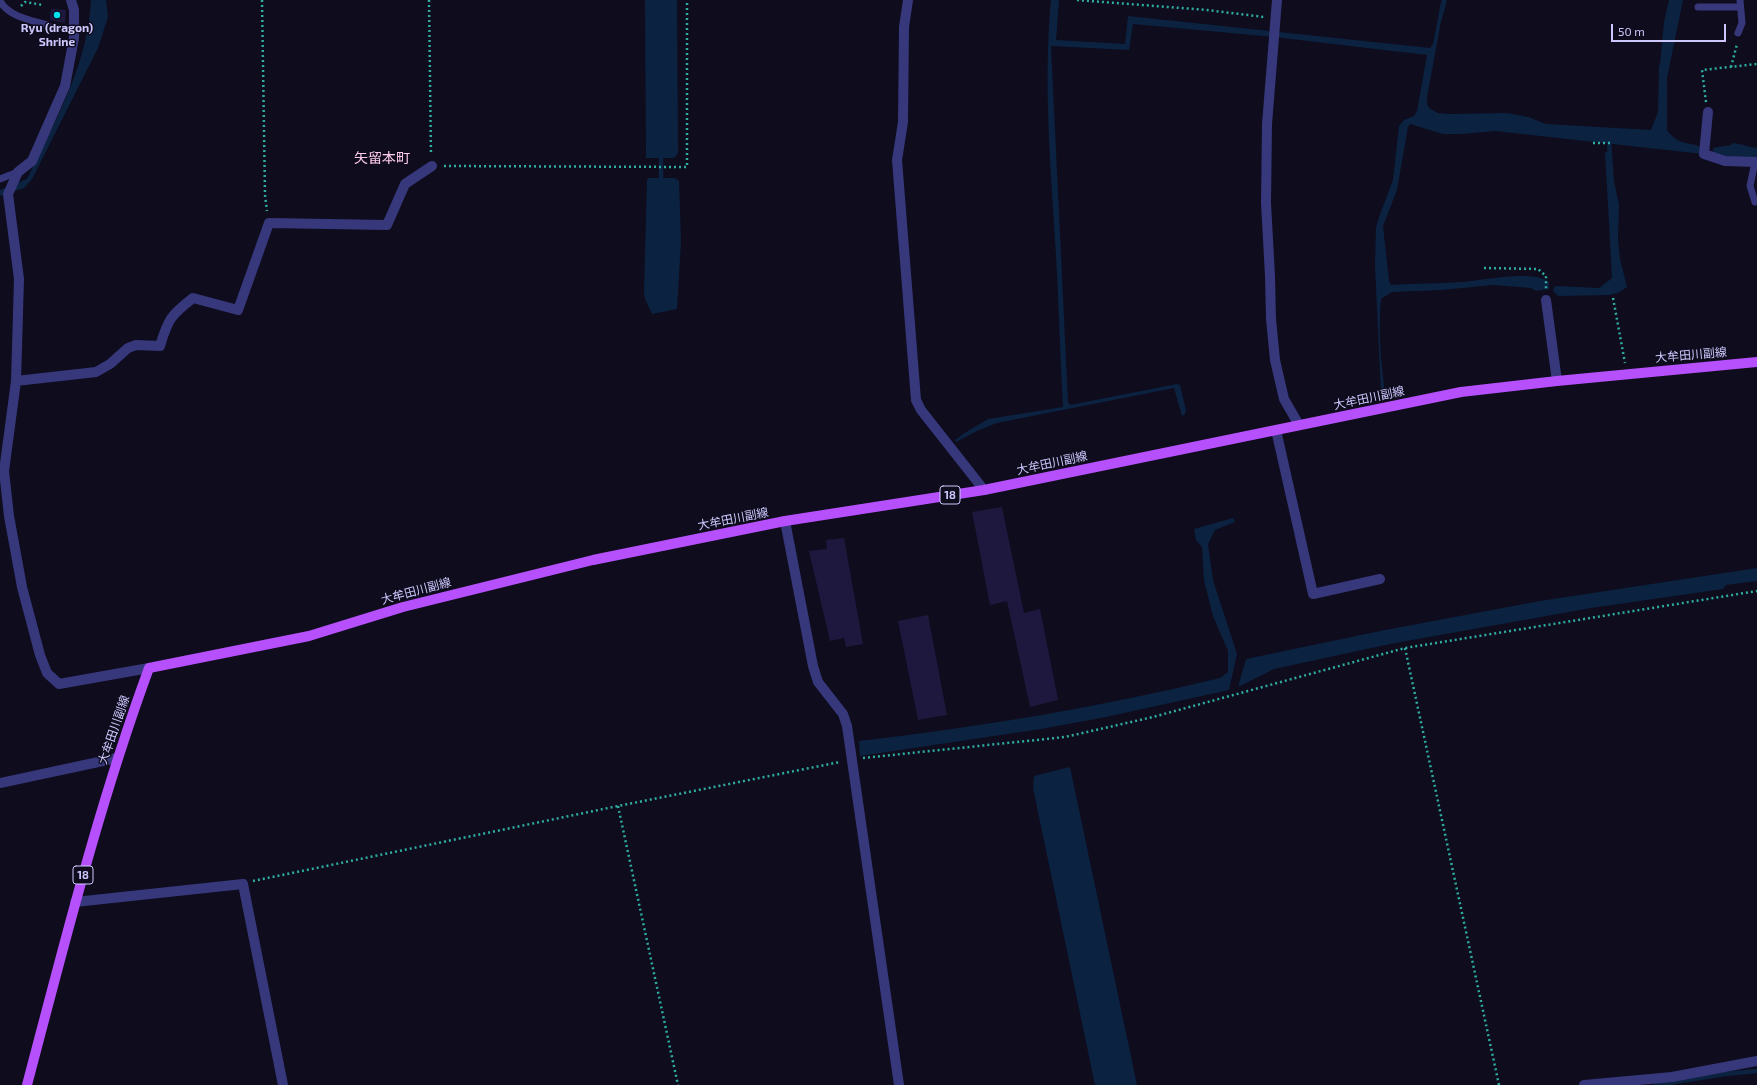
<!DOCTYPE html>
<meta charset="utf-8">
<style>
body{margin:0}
#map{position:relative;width:1757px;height:1085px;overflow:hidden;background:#0e0c1d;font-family:"Exo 2",sans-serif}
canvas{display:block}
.scale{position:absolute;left:1611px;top:24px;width:115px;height:18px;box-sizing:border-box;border:2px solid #ccc8fe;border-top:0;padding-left:5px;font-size:12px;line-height:14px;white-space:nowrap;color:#ccc8fe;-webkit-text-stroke:3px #0e0c1d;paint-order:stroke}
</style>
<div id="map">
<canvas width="1757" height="1085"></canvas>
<div class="scale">50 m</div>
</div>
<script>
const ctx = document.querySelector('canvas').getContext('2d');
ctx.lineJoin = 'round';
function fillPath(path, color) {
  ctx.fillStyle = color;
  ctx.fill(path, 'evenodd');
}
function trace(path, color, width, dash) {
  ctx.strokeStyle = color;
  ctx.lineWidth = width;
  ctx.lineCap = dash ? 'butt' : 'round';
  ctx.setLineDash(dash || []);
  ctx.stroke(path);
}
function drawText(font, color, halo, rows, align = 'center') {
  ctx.font = font + ' "Exo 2","Noto Sans JP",sans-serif';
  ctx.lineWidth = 3;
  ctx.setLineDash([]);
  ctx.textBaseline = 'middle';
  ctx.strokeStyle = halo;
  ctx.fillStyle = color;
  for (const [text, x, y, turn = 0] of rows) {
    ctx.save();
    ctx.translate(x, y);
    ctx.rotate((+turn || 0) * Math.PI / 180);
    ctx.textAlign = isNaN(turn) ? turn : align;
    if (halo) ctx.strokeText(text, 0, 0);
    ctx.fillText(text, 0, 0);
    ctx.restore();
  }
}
fillPath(new Path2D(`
 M91 0H106L108 17 98 48 32 179 24 188 0 196V190L27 179C55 121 88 65 91 0Z
 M645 0H677L678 153 674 158H646Z
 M1051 0H1059L1056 40 1125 44 1128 16 1430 48 1433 44 1441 2 1442 0H1447L1441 22 1427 97V104L1430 109 1438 113 1449 114 1507 113 1528 117 1546 124 1651 130 1658 112 1659 66 1660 64 1664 22 1669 0H1683L1667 78V130C1679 147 1687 140 1703 148V154L1495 131 1462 134H1443L1410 124 1408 127 1397 190 1383 226 1389 281 1391 285C1414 283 1438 284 1461 282 1480 281 1534 269 1549 282V289L1536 291 1531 288 1493 285 1442 290 1392 292 1381 299C1378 330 1381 363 1385 393H1381L1375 265 1376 228 1379 217 1393 180 1399 126 1404 120 1414 116 1417 111 1427 55 1274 37 1133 24 1129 50 1051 46 1068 402 1070 405 1177 384 1180 385 1186 410 1185 414 1182 416 1174 388 997 423 977 431 956 442 955 440 963 434 988 419 1063 407C1060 356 1059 305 1056 255 1051 169 1043 86 1051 0Z
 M1733 143C1742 144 1748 147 1757 148V163H1747L1713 153V148L1731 145Z
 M1605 152H1612L1614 181 1619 205 1618 239 1620 259 1627 287 1618 293 1609 295 1558 296 1553 291 1554 287 1557 286 1599 288 1612 278Z
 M648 178H675L679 181 681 241 677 309 652 314 645 299 644 293 647 180Z
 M1233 518 1235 522 1215 530 1208 544 1213 580 1237 654 1229 690 1106 717 1041 729 860 756 859 741C981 727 1101 707 1220 678L1228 672V651L1213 616 1204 580 1202 547 1196 540 1194 529Z
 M1757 568V581L1726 585 1723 589 1591 608 1390 644 1274 669 1238 687 1246 659 1385 630 1540 601Z
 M1070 767 1137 1085H1095L1033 788 1034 776Z`), '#0c2241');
trace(new Path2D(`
 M1609 139 1610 158
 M661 178V158
 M1656 1085 1725 1074 1757 1071`), '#0c2241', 4.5);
fillPath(new Path2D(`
 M51 9 66 10 65 23 50 20Z
 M1002 507 1024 613 1040 609 1058 700 1030 707 1007 601 990 605 972 512Z
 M844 538 863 644 846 647 844 638 830 641 809 551 827 549 826 540Z
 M928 615 947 715 918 720 898 621Z`), '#1e183e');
trace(new Path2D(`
 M262 0 265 195 267 211
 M429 0 431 155
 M1077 0 1207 10 1264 17
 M21 6 25 2 43 5
 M1731 67 1737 44
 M1706 102 1702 70 1757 64
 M1593 143H1610
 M444 166 687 167V0
 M1484 268 1538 269 1546 276V289
 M1613 298 1625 363
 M1405 648 1499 1085
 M863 758 1065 737 1153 717 1405 648 1757 591
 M618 806 678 1085
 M253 881 618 806 840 762`), '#2eada0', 2.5, [2, 3]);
trace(new Path2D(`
 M0 1C9 17 31 20 48 25
 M1698 7H1740
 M1738 33 1742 23 1740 0
 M1755 162 1750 186 1755 202
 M0 179 18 172`), '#37377c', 7);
trace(new Path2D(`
 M908 0 904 27 903 122 897 160 916 400 921 410 984 490
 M1277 0 1267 124 1266 203 1270 276 1271 319 1275 360 1284 399 1299 425
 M1708 112 1704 154 1725 161 1757 162
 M1546 300 1557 381
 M16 381 19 279 8 194 18 172 32 161 65 86 74 38V10L71 0
 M1276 430 1313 594 1380 579
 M785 521 813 666 818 682 843 714 847 726 899 1085
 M149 668 59 684 47 673 40 655 22 587 9 516 4 471 16 381 96 372 110 364 128 348 136 345 160 346C168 319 171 315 193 298L238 310 269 223 387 225 405 184 432 166
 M0 783 117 758
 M75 902 243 884 283 1085`), '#37377c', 10);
trace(new Path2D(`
 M1584 1085 1672 1077 1757 1061`), '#37377c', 10);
trace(new Path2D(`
 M27 1085C64 945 99 804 149 668L309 636 403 607 593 560 785 521 984 490 1461 392 1557 381 1757 362`), '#b650fd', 10);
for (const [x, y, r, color] of [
 [57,15,4,"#02e2f0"]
]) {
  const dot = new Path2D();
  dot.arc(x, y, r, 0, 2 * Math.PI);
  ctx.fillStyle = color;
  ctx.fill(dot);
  trace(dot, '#0e0c1d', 1.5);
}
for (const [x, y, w] of [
 [950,495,20],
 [83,875,20]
]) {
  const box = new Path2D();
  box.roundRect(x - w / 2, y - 9, w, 18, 3);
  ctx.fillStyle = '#0e0c1d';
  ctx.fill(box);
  trace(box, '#ccc8fe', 1);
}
drawText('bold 11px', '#ccc8fe', null, [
 ["18",950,495],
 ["18",83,875]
]);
drawText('bold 12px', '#ccc8fe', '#0e0c1d', [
 ["Ryu (dragon)",57,28],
 ["Shrine",57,42]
]);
drawText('12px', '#ccc8fe', '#0e0c1d', [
 ["大牟田川副線",1691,355,-5],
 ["大牟田川副線",1369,398,-12],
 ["大牟田川副線",1052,463,-12],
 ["大牟田川副線",733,519,-11],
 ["大牟田川副線",416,591,-15],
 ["大牟田川副線",114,730,-71]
]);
drawText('14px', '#fecaed', '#0e0c1d', [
 ["矢留本町",382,158]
]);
</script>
